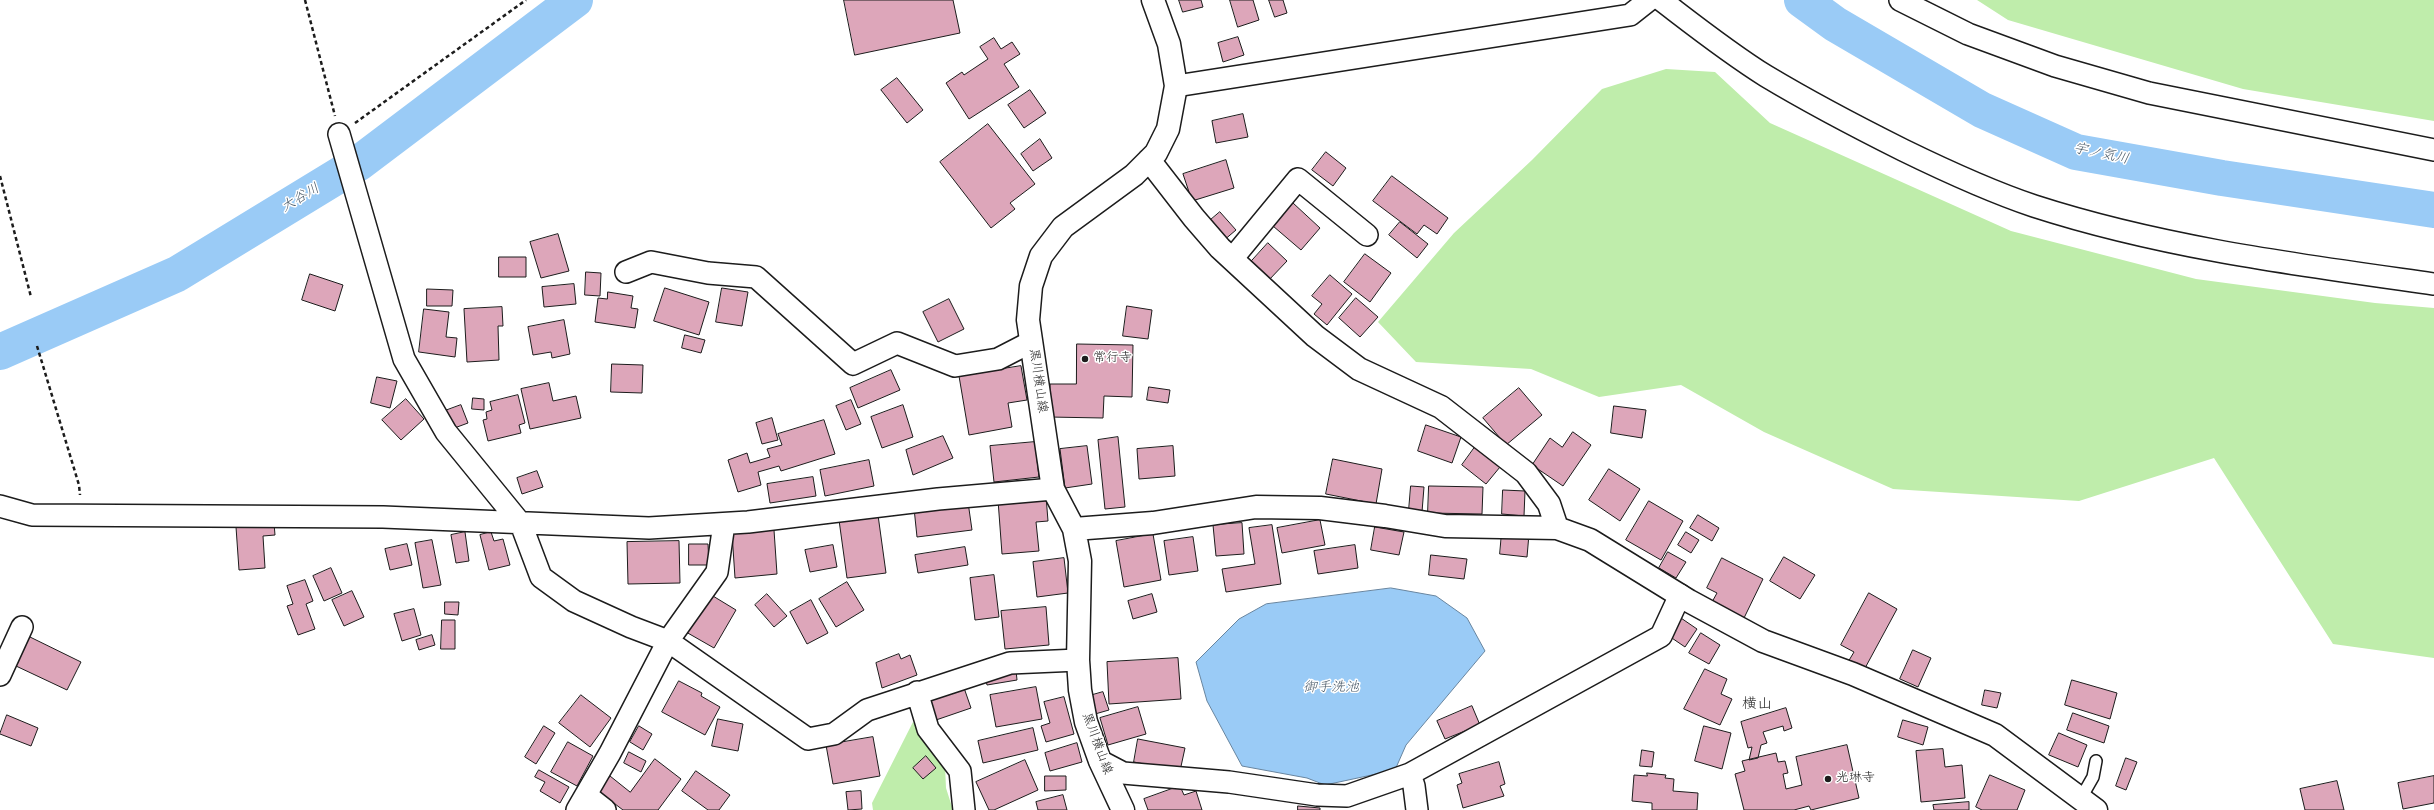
<!DOCTYPE html>
<meta charset="utf-8">
<style>
body{margin:0}
canvas{display:block;background:#fff}
</style>
<canvas width="2434" height="810"></canvas>
<script>
const ctx = document.querySelector('canvas').getContext('2d');
ctx.lineJoin = 'round';
function fillPath(path, color) {
  ctx.fillStyle = color;
  ctx.fill(path, 'evenodd');
}
function trace(path, color, width, dash) {
  ctx.strokeStyle = color;
  ctx.lineWidth = width;
  ctx.lineCap = dash ? 'butt' : 'round';
  ctx.setLineDash(dash || []);
  ctx.stroke(path);
}
function drawText(font, color, halo, rows, align = 'center') {
  ctx.font = font + ' Kalam,"Klee One",sans-serif';
  ctx.lineWidth = 3;
  ctx.setLineDash([]);
  ctx.textBaseline = 'middle';
  ctx.strokeStyle = halo;
  ctx.fillStyle = color;
  for (const [text, x, y, turn = 0] of rows) {
    ctx.save();
    ctx.translate(x, y);
    ctx.rotate((+turn || 0) * Math.PI / 180);
    ctx.textAlign = isNaN(turn) ? turn : align;
    if (halo) ctx.strokeText(text, 0, 0);
    ctx.fillText(text, 0, 0);
    ctx.restore();
  }
}
fillPath(new Path2D(`
 M1977 0H2434V121L2243 89 2008 20Z
 M1666 69 1715 72 1770 123 2011 231 2196 279 2375 303 2434 308V658L2333 644 2214 458 2079 501 1893 489 1764 432 1681 385 1599 397 1531 369 1416 362 1378 322 1454 233 1532 160 1602 89Z
 M913 722 937 751 945 766 946 788 953 810H873L872 803Z`), '#bfedab');
const water = new Path2D(`
 M1391 588 1436 596 1467 618 1485 651 1406 745 1395 770 1325 785 1307 778 1242 766 1207 701 1196 662 1239 619 1266 604Z`);
fillPath(water, '#9acbf6');
trace(water, '#68859f', 1);
trace(new Path2D(`
 M1802 0 1835 24 1982 110 2076 152 2222 178 2434 210
 M0 352 177 274 359 163 575 0`), '#9acbf6', 36);
const building = new Path2D(`
 M844 0H953L960 33 855 55Z
 M1179 0H1201L1203 7 1183 12Z
 M1230 0H1253L1259 20 1238 27Z
 M1269 0H1283L1287 13 1275 17Z
 M1238 37 1244 55 1223 62 1218 43Z
 M994 38 1001 49 1012 42 1020 54 1004 64 1019 87 969 119 946 83 962 72 964 75 988 59 980 47Z
 M897 78 923 110 907 123 881 90Z
 M1030 90 1046 113 1024 128 1008 105Z
 M1243 114 1248 137 1216 143 1212 121Z
 M988 124 1035 184 1010 203 1015 209 991 228 940 162Z
 M1040 139 1052 158 1033 171 1021 154Z
 M1326 152 1346 168 1333 186 1312 170Z
 M1226 160 1234 188 1192 201 1183 174Z
 M1392 176 1448 218 1437 234 1424 225 1417 234 1373 201Z
 M1293 203 1320 228 1301 250 1273 226Z
 M1220 212 1236 230 1223 241 1207 223Z
 M1400 222 1428 244 1417 258 1389 235Z
 M558 234 569 271 541 278 530 242Z
 M1268 243 1287 261 1268 281 1249 264Z
 M1365 254 1391 273 1370 302 1344 282Z
 M499 257H526V277H499Z
 M586 272 601 273 600 296 585 295Z
 M310 274 343 285 335 311 302 300Z
 M1330 275 1352 294 1327 325 1314 314 1322 304 1312 296Z
 M574 284 576 304 544 307 542 287Z
 M665 288 709 302 699 335 654 321Z
 M722 288 748 292 742 326 716 322Z
 M427 289 453 290 452 306H427Z
 M608 292 633 296 631 308 638 309 635 328 595 322 598 298 607 299Z
 M1356 298 1378 317 1360 337 1339 318Z
 M949 299 964 329 938 342 923 312Z
 M1127 306 1152 310 1148 339 1123 336Z
 M502 307 503 326H498L499 360 467 362 464 309Z
 M424 309 449 312 446 337 457 338 455 357 419 352Z
 M564 320 570 354 552 358 551 352 533 355 528 327Z
 M685 335 705 340 701 353 682 348Z
 M1077 344 1133 345 1132 397 1104 396 1103 418 1049 417 1050 384H1076Z
 M612 364 643 365 642 393 611 392Z
 M1021 366 1027 400 1008 403 1012 427 969 435 959 376Z
 M891 370 900 390 858 408 850 388Z
 M377 377 397 381 390 408 371 403Z
 M549 383 553 401 576 396 581 418 530 429 521 389Z
 M1149 387 1170 390 1168 403 1147 400Z
 M1519 388 1542 415 1506 445 1483 418Z
 M518 395 525 423 519 425 521 433 488 441 483 420 487 419 486 412 492 410 490 402Z
 M473 398 484 399V410L472 409Z
 M406 399 424 419 401 440 382 420Z
 M851 400 861 424 846 430 836 406Z
 M461 405 468 423 449 430 442 412Z
 M903 405 913 437 882 448 871 417Z
 M1614 406 1646 410 1642 438 1611 433Z
 M772 418 778 440 762 444 756 423Z
 M824 420 835 454 781 471 779 466 758 472 761 485 738 492 728 460 747 453 750 463 770 457 767 449 782 445 778 434Z
 M1426 425 1461 437 1452 463 1418 451Z
 M1573 432 1591 445 1563 486 1532 465 1550 438 1562 447Z
 M943 436 953 458 913 475 906 450Z
 M1118 437 1125 507 1105 509 1098 440Z
 M1035 442 1039 477 994 482 990 446Z
 M1087 446 1092 484 1065 488 1060 449Z
 M1173 446 1175 476 1139 479 1137 449Z
 M1475 447 1500 467 1486 484 1462 465Z
 M1333 459 1382 469 1376 504 1326 494Z
 M869 460 874 486 825 496 820 470Z
 M1609 469 1640 489 1620 521 1589 500Z
 M537 471 543 487 522 494 517 478Z
 M813 477 816 496 770 503 767 484Z
 M1411 486 1424 487 1422 512 1409 510Z
 M1429 486 1483 487 1482 514 1428 513Z
 M1503 490 1525 491 1524 516 1502 514Z
 M1046 496 1048 521 1036 522 1039 551 1002 554 998 500Z
 M1649 501 1683 521 1661 560 1626 540Z
 M968 502 972 530 917 537 914 508Z
 M878 515 886 573 847 578 839 520Z
 M1698 515 1719 528 1712 541 1690 528Z
 M1320 520 1325 545 1282 553 1277 528Z
 M274 523 275 535 263 536 265 568 239 570 236 527Z
 M1242 523 1244 554 1216 556 1213 525Z
 M1272 525 1281 584 1226 592 1222 569 1255 564 1249 528Z
 M1375 527 1404 532 1399 555 1371 550Z
 M774 530 777 574 735 578 732 533Z
 M465 532 469 561 456 563 451 535Z
 M491 532 494 541 503 539 510 565 489 570 480 535Z
 M1502 532 1529 534 1527 557 1500 554Z
 M1686 532 1699 540 1691 553 1678 545Z
 M1153 534 1161 580 1124 587 1116 541Z
 M1193 537 1198 571 1169 575 1164 541Z
 M432 540 441 585 423 588 415 543Z
 M679 541 680 583 628 584 627 542Z
 M407 544 412 565 390 570 385 549Z
 M689 544H708L709 565H689Z
 M833 545 837 567 810 572 805 550Z
 M1355 545 1358 568 1318 574 1314 551Z
 M965 547 968 565 918 573 915 555Z
 M1668 552 1686 562 1676 578 1659 568Z
 M1431 555 1467 559 1464 579 1429 575Z
 M1784 557 1815 575 1800 599 1770 581Z
 M1064 558 1068 593 1037 597 1033 562Z
 M1722 558 1763 579 1744 618 1712 602 1717 593 1707 588Z
 M331 568 342 593 324 601 313 576Z
 M994 575 999 617 975 620 970 578Z
 M305 580 313 601 306 604 315 629 298 635 287 606 293 604 287 586Z
 M847 582 864 610 836 627 819 599Z
 M352 591 364 617 344 626 332 600Z
 M708 593 736 610 714 648 686 632Z
 M1869 593 1897 609 1864 670 1848 662 1854 652 1841 645Z
 M767 594 787 616 774 627 755 605Z
 M1152 594 1157 612 1133 619 1128 601Z
 M811 600 828 633 807 644 790 612Z
 M445 602H459L458 615 445 614Z
 M1046 607 1049 645 1005 649 1001 611Z
 M414 609 421 635 402 641 394 614Z
 M1678 616 1697 629 1685 647 1666 634Z
 M442 620H455V649H441Z
 M1701 633 1720 645 1709 664 1689 653Z
 M432 635 435 645 419 650 416 640Z
 M30 637 81 662 67 690 16 666Z
 M1913 650 1931 658 1918 687 1900 679Z
 M899 654 901 659 910 655 917 675 882 688 876 663Z
 M1178 658 1181 699 1109 704 1107 662Z
 M1705 669 1727 679 1721 694 1732 699 1720 725 1684 709Z
 M1016 670 1017 680 987 685 985 675Z
 M2072 680 2117 693 2110 719 2065 705Z
 M679 681 702 693 701 696 720 707 705 735 662 712Z
 M962 682 971 708 936 720 927 694Z
 M1036 687 1042 719 996 727 990 695Z
 M1985 690 2001 693 1997 708 1982 705Z
 M1103 692 1109 710 1095 714 1089 696Z
 M581 695 611 718 590 747 559 723Z
 M1064 697 1074 734 1046 742 1041 726 1050 723 1044 702Z
 M1472 706 1480 725 1445 739 1437 721Z
 M1138 707 1146 734 1108 745 1100 718Z
 M1786 708 1792 728 1784 731 1783 726 1763 732 1767 743 1761 745 1758 758 1749 760 1752 747 1748 748 1741 722Z
 M2073 713 2109 726 2104 743 2067 730Z
 M7 715 38 728 31 746 0 734Z
 M718 719 743 724 738 751 712 746Z
 M1903 720 1928 727 1923 745 1898 737Z
 M544 726 555 733 536 764 525 757Z
 M639 726 652 734 643 750 630 742Z
 M1704 726 1731 733 1722 769 1695 761Z
 M1033 728 1038 750 983 763 978 741Z
 M2059 733 2087 745 2078 767 2049 755Z
 M873 737 880 776 833 784 826 745Z
 M1138 739 1185 748 1180 771 1134 762Z
 M568 742 593 756 577 786 551 772Z
 M1077 743 1082 762 1050 771 1045 753Z
 M1847 745 1859 798 1811 810 1809 806 1794 810H1744L1735 774 1745 771 1742 761 1776 753 1778 762 1785 761 1788 773 1783 774 1786 789 1802 785 1796 757Z
 M1943 749 1945 767 1962 765 1965 798 1921 802 1916 751Z
 M1642 750 1654 752 1652 767 1640 766Z
 M629 752 646 761 641 772 624 763Z
 M926 756 936 768 923 779 913 768Z
 M2126 758 2137 762 2126 790 2116 786Z
 M655 759 681 779 658 810H623L598 791 610 776 630 792Z
 M1025 760 1038 790 994 810H989L976 782Z
 M1499 762 1505 784 1500 786 1504 796 1463 808 1457 785 1462 783 1459 774Z
 M539 770 569 787 560 803 540 791 545 782 535 777Z
 M696 771 730 795 719 810H708L682 791Z
 M1647 773 1666 775 1665 778 1674 779 1673 791 1698 793 1697 810H1652V803L1632 801 1634 775 1647 776Z
 M1990 775 2025 790 2017 810H1982L1976 807Z
 M1045 776H1066V790L1045 791Z
 M2434 776V803L2403 809 2398 783Z
 M2337 781 2344 810H2305L2300 789Z
 M1180 786 1184 795 1196 791 1202 810H1148L1144 799Z
 M861 791 862 809 848 810 846 792Z
 M1063 795 1067 810H1038L1036 802Z
 M1969 802V810H1934L1933 805Z
 M1298 806 1320 808V810H1298Z`);
fillPath(building, '#dda6ba');
trace(building, '#1c1c1c', 1);
const lane = new Path2D(`
 M2081 798 2093 777 2096 761`);
const street = new Path2D(`
 M1661 0C1695 26 1729 53 1766 76 1811 103 1857 127 1903 150 1946 171 1989 191 2034 206 2164 248 2300 265 2434 284
 M1900 0 1968 34 2055 66 2149 93 2434 150
 M1176 86 1630 15 1649 0
 M339 134 404 359 446 432 521 524 541 577 574 601 631 627 668 641 610 753 577 810
 M1232 259 1298 179 1367 235
 M626 272 651 262 708 273 756 277 853 364 897 343 955 366 998 359 1031 342
 M0 506 32 515 383 517 649 528 748 522 938 499 1053 489
 M724 524 717 572 668 641 808 739 834 734 867 710 1010 663 1078 660
 M0 675 22 627
 M917 692 928 729 960 771 964 810
 M1100 761 1123 773 1229 782 1317 795 1347 796 1410 774 1661 636 1680 595
 M1410 774 1414 786 1417 810
 M586 795 605 810`);
const secondary = new Path2D(`
 M1149 160 1194 218 1220 248 1315 336 1359 369 1441 407 1526 473 1549 504 1557 528
 M1074 529 1153 523 1256 507 1320 508 1385 516 1445 526 1557 528 1590 540 1689 601 1763 641 1853 674 1995 735 2096 810
 M1123 810 1100 761 1086 722 1080 690 1078 660 1080 561 1074 529 1053 489 1028 320 1031 286 1041 256 1063 227 1134 175 1156 153 1168 129 1176 86 1169 44 1153 0`);
trace(lane, '#1c1c1c', 14);
trace(street, '#1c1c1c', 24);
trace(secondary, '#1c1c1c', 25);
trace(new Path2D(`
 M305 0 335 116
 M355 123 526 0
 M0 176 31 297
 M37 346 79 485 80 495`), '#1c1c1c', 2.5, [4, 3]);
trace(lane, '#fff', 11);
trace(street, '#fff', 21);
trace(secondary, '#fff', 22);
for (const [x, y, r, color] of [
 [1085,359,4,"#1c1c1c"],
 [1828,779,4,"#1c1c1c"]
]) {
  const dot = new Path2D();
  dot.arc(x, y, r, 0, 2 * Math.PI);
  ctx.fillStyle = color;
  ctx.fill(dot);
  trace(dot, '#fff', 1.5);
}
drawText('13px', '#1c1c1c', '#fff', [
 ["常行寺",1093,359],
 ["光琳寺",1836,779]
], 'left');
drawText('13px', '#1c1c1c', '#fff', [
 ["黒川横山線",1037,381,82],
 ["黒川横山線",1096,744,70]
]);
drawText('italic 14px', '#485968', '#fff', [
 ["宇ノ気川",2101,155,12],
 ["大谷川",301,199,-31],
 ["御手洗池",1331,689]
]);
drawText('15px', '#1c1c1c', '#fff', [
 ["横山",1757,705]
]);
</script>
